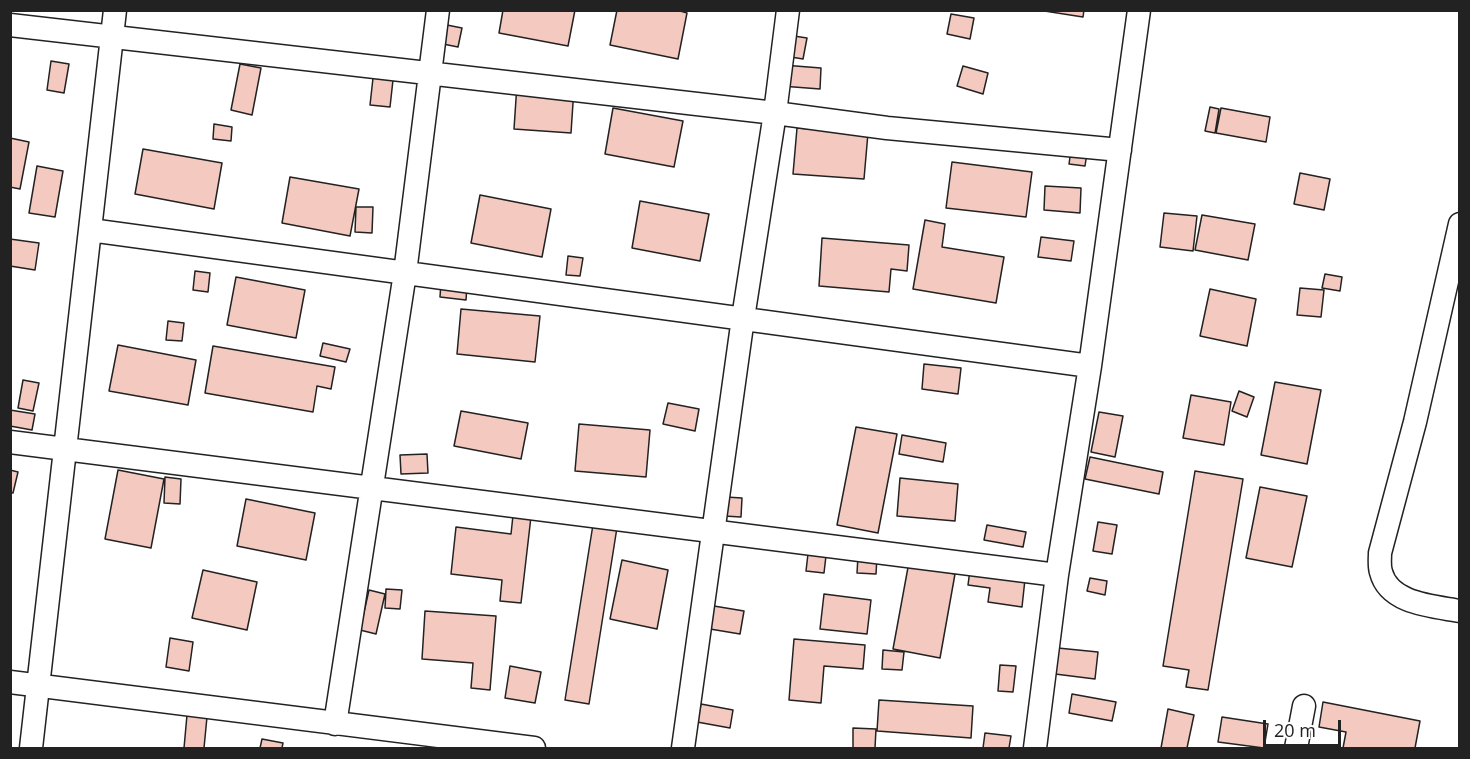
<!DOCTYPE html>
<style>
body{margin:0}
#map{position:relative;width:1470px;height:759px;overflow:hidden;background:#fff;font-family:"Open Sans",sans-serif}
canvas{display:block}
.frame{position:absolute;inset:0;border:12px solid #222;pointer-events:none}
.scale{position:absolute;left:1263px;top:720px;width:78px;height:27px;box-sizing:border-box;border:3px solid #222;border-top:0;padding-left:8px;font-size:18px;line-height:21px;white-space:nowrap;color:#222;-webkit-text-stroke:4px #fff;paint-order:stroke}
</style>
<div id="map">
<canvas width="1470" height="759"></canvas>
<div class="frame"></div>
<div class="scale">20 m</div>
</div>
<script>
const ctx = document.querySelector('canvas').getContext('2d');
ctx.lineJoin = 'round';
function fillPath(path, color) {
  ctx.fillStyle = color;
  ctx.fill(path, 'evenodd');
}
function trace(path, color, width, dash) {
  ctx.strokeStyle = color;
  ctx.lineWidth = width;
  ctx.lineCap = dash ? 'butt' : 'round';
  ctx.setLineDash(dash || []);
  ctx.stroke(path);
}
const building = new Path2D(`
 M503 10H575L568 46 499 33Z
 M617 10H677L687 13 678 59 610 45Z
 M1038 10H1084L1083 17Z
 M951 14 974 18 970 39 947 34Z
 M447 25 462 28 458 47 443 44Z
 M794 36 807 38 803 59 791 57Z
 M51 61 69 64 64 93 47 90Z
 M240 64 261 68 252 115 231 110Z
 M783 65 821 68 820 89 781 86Z
 M963 66 988 73 983 94 957 86Z
 M373 78 393 80 390 107 370 105Z
 M517 84 574 88 571 133 514 129Z
 M1210 107 1219 109 1215 133 1205 131Z
 M613 108 683 121 674 167 605 154Z
 M1221 108 1270 117 1266 142 1216 133Z
 M214 124 232 127 231 141 213 139Z
 M797 128 868 133 864 179 793 174Z
 M10 138 29 142 20 189 10 187Z
 M143 149 222 163 214 209 135 194Z
 M1071 150 1087 153 1085 166 1069 164Z
 M952 162 1032 172 1026 217 946 208Z
 M37 166 63 171 55 217 29 213Z
 M1300 173 1330 179 1324 210 1294 204Z
 M290 177 359 189 350 236 282 223Z
 M1045 186 1081 188 1080 213 1044 210Z
 M480 195 551 209 542 257 471 243Z
 M640 201 709 214 700 261 632 248Z
 M356 207H373L372 233 355 232Z
 M1164 213 1197 216 1193 251 1160 247Z
 M1202 215 1255 224 1248 260 1195 250Z
 M925 220 945 224 942 247 1004 257 996 303 913 289Z
 M1041 237 1074 241 1071 261 1038 257Z
 M822 238 909 245 907 271 891 269 889 292 819 286Z
 M10 239 39 243 35 270 10 266Z
 M568 256 583 258 580 276 566 275Z
 M195 271 210 273 208 292 193 290Z
 M1325 274 1342 277 1340 291 1322 288Z
 M236 277 305 290 296 338 227 325Z
 M441 282 467 285 466 300 440 297Z
 M1300 288 1324 290 1321 317 1297 315Z
 M1210 289 1256 299 1247 346 1200 336Z
 M461 309 540 316 535 362 457 354Z
 M168 321 184 323 182 341 166 340Z
 M323 343 350 349 346 362 320 356Z
 M118 345 196 360 188 405 109 391Z
 M213 346 335 367 331 389 317 386 313 412 205 393Z
 M924 364 961 368 958 394 922 389Z
 M23 380 39 383 33 411 18 408Z
 M1275 382 1321 390 1307 464 1261 455Z
 M1239 391 1254 397 1247 417 1232 411Z
 M1191 395 1231 402 1224 445 1183 438Z
 M668 403 699 409 695 431 663 424Z
 M10 410 35 414 32 430 10 426Z
 M461 411 528 423 521 459 454 446Z
 M1099 412 1123 416 1115 457 1091 452Z
 M579 424 650 430 646 477 575 471Z
 M856 427 897 434 878 533 837 525Z
 M902 435 946 443 943 462 899 454Z
 M427 454 428 473 401 474 400 455Z
 M1090 457 1163 472 1159 494 1085 479Z
 M10 470 18 472 13 493 10 492Z
 M118 470 164 479 151 548 105 539Z
 M1195 471 1243 479 1208 690 1186 687 1189 670 1163 666Z
 M165 477 181 479 180 504 164 503Z
 M900 478 958 484 955 521 897 516Z
 M1260 487 1307 496 1292 567 1246 558Z
 M726 497 742 498 741 517 724 516Z
 M246 499 315 513 306 560 237 546Z
 M514 506 532 508 521 603 500 601 502 580 451 574 456 527 511 534Z
 M595 512 619 515 589 704 565 700Z
 M1098 522 1117 525 1112 554 1093 551Z
 M987 525 1026 532 1023 547 984 540Z
 M809 545 827 547 824 573 806 571Z
 M911 551 930 569 955 574 940 658 893 649Z
 M858 556 877 557 876 574 857 573Z
 M622 560 668 570 657 629 610 619Z
 M971 562 1026 570 1022 607 988 602 990 588 968 585Z
 M203 570 257 582 247 630 192 618Z
 M1090 578 1107 581 1105 595 1087 591Z
 M386 589 402 590 400 609 385 608Z
 M369 590 385 594 376 634 360 630Z
 M824 594 871 600 867 634 820 629Z
 M714 606 744 611 740 634 710 629Z
 M425 611 496 616 490 690 471 688 473 663 422 659Z
 M170 638 193 642 189 671 166 667Z
 M794 639 865 645 863 669 824 666 821 703 789 700Z
 M1058 648 1098 652 1095 679 1055 674Z
 M883 650 904 652 902 670 882 669Z
 M1000 665 1016 666 1013 692 998 691Z
 M510 666 541 672 535 703 505 698Z
 M1072 694 1116 702 1112 721 1069 713Z
 M879 700 973 706 971 738 877 731Z
 M1323 702 1420 721 1415 748H1343L1346 732 1319 727Z
 M701 704 733 710 730 728 697 722Z
 M1168 709 1194 715 1187 748H1161Z
 M187 715 207 717 204 748H184Z
 M1222 717 1268 724 1264 748 1218 742Z
 M853 728 876 729 875 748H853Z
 M985 733 1011 736 1009 748H983Z
 M262 739 283 743 282 748H260Z`);
fillPath(building, '#f3c9c0');
trace(building, '#222', 1.5);
const street = new Path2D(`
 M10 25 775 113 887 128 1120 150
 M1460 224 1415 422 1380 553C1380 559 1379 566 1381 572 1389 604 1433 606 1460 611
 M90 230 1090 366
 M10 442 1057 575
 M10 682 534 748
 M335 724 405 273 438 10
 M31 748 115 10
 M683 748 743 318 775 113 788 10
 M1035 748 1057 575 1090 366 1139 10
 M1296 748 1304 706`);
trace(street, '#222', 25);
trace(street, '#fff', 22);
</script>
